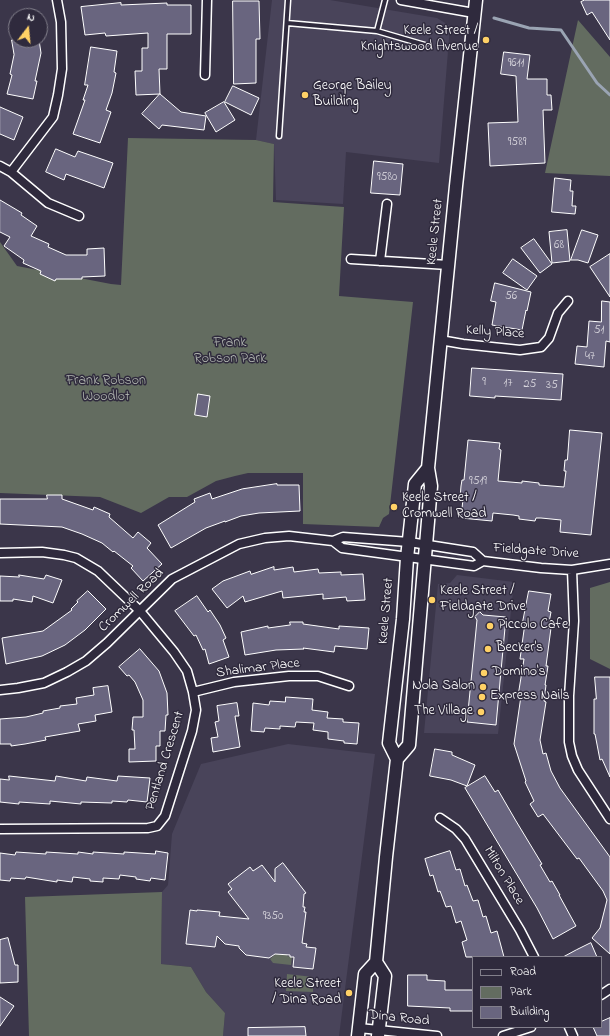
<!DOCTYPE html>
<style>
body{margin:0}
#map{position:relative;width:610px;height:1036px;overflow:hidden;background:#3b364a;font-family:"Indie Flower",sans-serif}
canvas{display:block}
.legend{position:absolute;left:472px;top:956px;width:130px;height:72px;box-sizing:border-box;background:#2f2a3d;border:1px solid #827f8b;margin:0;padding:5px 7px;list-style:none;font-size:12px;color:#fff}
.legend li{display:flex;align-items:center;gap:8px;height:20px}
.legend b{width:20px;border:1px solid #827f8b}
.north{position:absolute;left:8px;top:8px;width:40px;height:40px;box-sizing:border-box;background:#2f2a3d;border:1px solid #827f8b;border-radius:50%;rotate:16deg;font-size:11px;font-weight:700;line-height:16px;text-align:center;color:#fff}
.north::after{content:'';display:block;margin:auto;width:14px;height:18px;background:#ffd166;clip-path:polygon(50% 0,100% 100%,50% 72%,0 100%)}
</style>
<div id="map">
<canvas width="610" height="1036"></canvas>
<ul class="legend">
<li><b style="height:5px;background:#2f2a3d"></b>Road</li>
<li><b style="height:11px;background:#636c60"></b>Park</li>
<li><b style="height:11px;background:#69657f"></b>Building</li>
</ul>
<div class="north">N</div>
</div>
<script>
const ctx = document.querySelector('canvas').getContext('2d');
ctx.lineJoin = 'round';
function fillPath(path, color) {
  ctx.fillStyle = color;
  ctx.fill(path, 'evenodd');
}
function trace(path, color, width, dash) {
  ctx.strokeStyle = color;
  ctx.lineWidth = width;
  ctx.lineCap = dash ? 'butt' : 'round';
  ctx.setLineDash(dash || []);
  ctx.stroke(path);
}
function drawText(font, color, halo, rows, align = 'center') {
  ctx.font = font + ' "Indie Flower",sans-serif';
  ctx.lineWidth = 3;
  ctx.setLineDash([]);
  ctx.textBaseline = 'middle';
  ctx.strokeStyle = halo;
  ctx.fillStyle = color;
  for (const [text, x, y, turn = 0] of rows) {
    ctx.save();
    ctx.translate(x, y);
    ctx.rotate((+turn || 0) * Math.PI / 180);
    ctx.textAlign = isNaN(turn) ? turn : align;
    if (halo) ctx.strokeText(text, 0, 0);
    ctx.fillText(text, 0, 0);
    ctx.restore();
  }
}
fillPath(new Path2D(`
 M272 0H330L437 18 450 26 439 163 346 152 343 204 276 200 274 144 256 140Z
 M457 575 514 582 498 734 424 733 438 584 450 583Z
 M288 744 375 754 339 1036H223L225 1013 206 992 191 967 161 964 162 892 168 885 172 834 201 764Z`), '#49445a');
fillPath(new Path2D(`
 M578 20 610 57V176L545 173Z
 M128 138 256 140 274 144 273 202 344 207 339 296 413 302 389 514 383 518 379 527 303 524V473H248L235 476 216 481 187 497H169L141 513 100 497 0 493V242L17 266 111 284 121 285Z
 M610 582V669L590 659V588Z
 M162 892 161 964 191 967 206 992 225 1013 223 1036H29L25 897Z
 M279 951 287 952V956L292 957 291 965 273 963 270 959Z
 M287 974 313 977V992L286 991Z`), '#636c60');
trace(new Path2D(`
 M494 18 529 28 561 30 597 83 610 95`), '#9aa4b3', 3);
const building = new Path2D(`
 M585 0H610V40L592 12 587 15 581 2Z
 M233 1H259L260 39H256V83L234 84Z
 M121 3V5L167 3V5H191V34H167V69H159L160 94 136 95 135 71H142V48H148V33L106 36 105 33 85 35 81 7Z
 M12 40H39L41 53 35 81H37L33 99 7 94 12 75 10 74 14 55Z
 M91 47 117 51 114 72 116 73 112 93 106 110 111 112 100 143 73 134 85 100H83L88 85H85Z
 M504 52 530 55 527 79H547V95H551L552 110H543L545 163 490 166 488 123 518 122 516 76 501 74Z
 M233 86 259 98 251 115 225 102Z
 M160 94 181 112 206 116 204 130 162 125 159 129 142 114Z
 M224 102 235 120 216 132 205 113Z
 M0 107 23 117 14 140 0 134Z
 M56 149 75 157 78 151 113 163 104 188 66 174 64 180 46 172Z
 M374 161 403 164 400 195 371 193Z
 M555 178 571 180 570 191H573L572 206H576L575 214 552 212Z
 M0 200 22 213 21 215 37 226 31 236 49 244 48 247 66 255H87V249L104 248 105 276 82 277V279H56L55 281 40 274 41 271 23 263 24 260 4 246 10 237 0 232Z
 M567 230 570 261 552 263 549 232Z
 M582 230 598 235 588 263 578 260H571Z
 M534 239 552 264 540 273 521 248Z
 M610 254V297L590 267Z
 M513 259 537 276 527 290 503 273Z
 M495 283 531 292 527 311 526 310 522 330 492 325 496 302 491 301Z
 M602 301 610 302V342L606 341 604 367 575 364 577 346 587 347 589 321 601 322Z
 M472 368 563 374 561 400 495 396V398L470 396Z
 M198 394 210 396 207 417 195 415Z
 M570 430 602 433 591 535 560 532 561 520 541 518H536L535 521 519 519V516L513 515 493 513 492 521 461 518 463 499 460 498 461 486 462 480H464L468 440 500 443 499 449 501 450 498 481 522 483V481L539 483V485L564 487 566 471H564L565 460H567Z
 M277 484V485H299L300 511 259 513 241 516 225 522V521L206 528 171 548 158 525 195 502 194 499 210 493 212 499 242 489Z
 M47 495H62V499L93 510 94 507 110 514 109 517 133 538 138 532 151 543 147 548 162 564 143 581 131 568 133 566 114 551 113 552 102 543 82 534 62 527 0 524V499H47Z
 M274 567V570L293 567 294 572 318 569 319 573 341 572V575L363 574 365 600 347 601 346 597 323 599V594L283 598 282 591 245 602 243 596 227 608 212 589 223 581 250 571 251 574Z
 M19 575 44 579 46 575 62 580 53 603 33 596 32 602 13 599V601H0V576L19 577Z
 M88 591 106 609 85 630 65 645 42 656 6 664 2 638 43 631 72 610 71 609 78 602 77 601Z
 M529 591 551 594 548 611 551 612 548 628H551L546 666H548L545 685H546L544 701 546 702 540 740 543 754 546 753 551 771 560 788 610 857V954L592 938 600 928 607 900 603 891 579 858 577 859 543 814 538 817 530 804 534 801 525 782 526 781 514 744 521 696H518L524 659H520L525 623 523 622Z
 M197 596 208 612 210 610 220 625 226 638 223 640 229 657 209 664 205 649 203 650 196 635 194 636 175 611Z
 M480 612 483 615 506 617 496 725 467 722 477 620 475 617Z
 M290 622H303V624L339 629V626L369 628 367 649 335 646 334 652 303 648 304 649 276 650 245 655 241 632 268 626V628L290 625Z
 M140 649 159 671 167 693 168 715H166L165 731H160V746H156V761L129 762V749H135L134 730H132L133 717H143V700L135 682 129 675 127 676 119 667Z
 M595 677H610V777L602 759 600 760 595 734H594V699H596Z
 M108 686 112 712 95 715 96 721 78 724 80 731 45 737 46 740 25 744 11 746V744H0V719L26 717 43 713V711L60 708V706L77 704 76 698 94 695 93 688Z
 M286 697 313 699 312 710 328 712 327 718 343 719V722L359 723 357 744 344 743V741L328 739V732L313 730 314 723 296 722 295 727 280 726V729L265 728 264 732 251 731 253 703 269 705 270 701 285 702Z
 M237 703 239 716H235L240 747 213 752 211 738 218 737 215 722 219 721 217 706Z
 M435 749 452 752V755L475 765 467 786 451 780 430 776Z
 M9 776 55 781 56 776 86 781 87 777 117 781 118 776 150 778 147 802 128 800 127 802 112 801V803L81 802V804L50 801V804L19 802V804L0 802V779L9 780Z
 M485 776 495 792 498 790 516 821 542 864 540 865 550 882 552 881 560 895H559L576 926 553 939 537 908 465 788Z
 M156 851 168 853 165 880 151 878 150 881 136 879V877L120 875 119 879 103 878V882L90 881V879L73 877 72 882 57 880V882L26 877 25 879 11 878 10 881 0 880V853L15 855 16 852 46 854V852L78 854V852L93 854V852L124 854V852L155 854Z
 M450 851 456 870 460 869 465 886 467 885 473 901 478 900 483 917 486 916 491 933 497 931 504 957H466L462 942 467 940 461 921 456 923 451 906 446 907 440 891 438 892 433 875 430 876 425 859Z
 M283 863 306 893 304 894 303 907H305L304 912H306L302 943 307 944 306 947 316 948 313 969 293 967 294 957H290V955L275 954 269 958 246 955 239 948V946L225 944 217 936 215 947 186 944 190 910 197 911V910L220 912 219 916 249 919 228 892 232 889 228 884 250 867 253 871 262 865 275 882V869Z
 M8 938 15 965H18V982L0 983V940Z
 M591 943 597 957H563L576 950Z
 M408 975H427V980L445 981V990H473V1011H450V1008L408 1006Z
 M0 997 14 1006 0 1026Z
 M610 1018V1036H597L593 1027H601V1022Z
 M305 1027 306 1036H248V1028Z`);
fillPath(building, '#69657f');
trace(building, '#fff', 1);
const service = new Path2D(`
 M287 23 377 31 385 0
 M377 31 425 45
 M279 136 288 0`);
const minor = new Path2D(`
 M401 0 474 13
 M205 75 207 0
 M0 166 11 172 48 203 79 216
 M11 172 53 117 58 95 62 69 61 22 57 0
 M351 259 448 265
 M380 261 387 204
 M440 340 463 344 520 350 541 347 549 338 558 313 568 301
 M333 541 342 548 474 566 483 561
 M0 553 42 552 64 555 76 558 98 571 140 611 174 652 187 671 193 692 196 710 192 731 165 816 157 826 148 828 0 829
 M572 570 574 621 569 696V742L572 756 578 770 610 819
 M0 690 18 688 44 683 67 672 86 661 107 643 172 579 239 544 265 538 289 536 333 541 343 537 409 542 473 552 483 561 541 568 572 570 610 564
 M193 692 234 682 289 676H318L349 686
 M440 818 456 829 465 839 520 930 534 957
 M601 995 610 989
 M569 1027 573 1036
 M359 1028 437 1036
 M503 1036 531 1027`);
const secondary = new Path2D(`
 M397 759 389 743 403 619 407 558 415 484 428 468
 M376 962 385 976 378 1036
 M358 1036 365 974 376 962 386 857 397 759 409 745 431 486 428 468 456 186 476 0`);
trace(service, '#fff', 7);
trace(minor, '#fff', 11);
trace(secondary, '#fff', 15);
trace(service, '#2f2a3d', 4);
trace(minor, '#2f2a3d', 8);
trace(secondary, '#2f2a3d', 12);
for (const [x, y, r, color] of [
 [486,40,4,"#ffd166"],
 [305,95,4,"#ffd166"],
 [394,507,4,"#ffd166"],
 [432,600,4,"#ffd166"],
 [490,626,4,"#ffd166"],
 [488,649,4,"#ffd166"],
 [484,673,4,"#ffd166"],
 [483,687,4,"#ffd166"],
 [482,697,4,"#ffd166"],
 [481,712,4,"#ffd166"],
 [349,993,4,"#ffd166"]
]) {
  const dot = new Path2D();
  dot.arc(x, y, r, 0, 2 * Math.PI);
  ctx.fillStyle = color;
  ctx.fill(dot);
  trace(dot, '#2f2a3d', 1.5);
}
drawText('12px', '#dad8df', null, [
 ["9611",516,64],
 ["9589",517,143],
 ["9580",387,178],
 ["68",559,246],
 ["56",511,297],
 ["51",599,331],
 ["47",590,357],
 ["9",484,383],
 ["17",508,384],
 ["25",530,385],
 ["35",552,386],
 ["9519",478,482],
 ["9350",273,917]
]);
drawText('14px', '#fff', '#2f2a3d', [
 ["Keele Street /",478,32,"right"],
 ["Knightswood Avenue",478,48,"right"],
 ["George Bailey",313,87],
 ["Building",313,103],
 ["Keele Street /",402,499],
 ["Cromwell Road",402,515],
 ["Keele Street /",440,592],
 ["Fieldgate Drive",440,608],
 ["Piccolo Cafe",498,626],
 ["Becker's",496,649],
 ["Domino's",492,673],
 ["Nola Salon",475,687,"right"],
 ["Express Nails",490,697],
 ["The Village",473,712,"right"],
 ["Keele Street",341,985,"right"],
 ["/ Dina Road",341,1001,"right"]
], 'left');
drawText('14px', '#fff', '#2f2a3d', [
 ["Keele Street",436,232,-84],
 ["Kelly Place",495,333,4],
 ["Fieldgate Drive",536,552,4],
 ["Cromwell Road",132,601,-44],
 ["Keele Street",387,611,-85],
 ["Shalimar Place",258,669,-7],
 ["Pentland Crescent",166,761,-73],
 ["Milton Place",503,876,59],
 ["Dina Road",399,1019,6]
]);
drawText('14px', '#b1b6b0', '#2f2a3d', [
 ["Frank",230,344],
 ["Robson Park",230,360],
 ["Frank Robson",106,382],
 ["Woodlot",106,398]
]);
</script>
